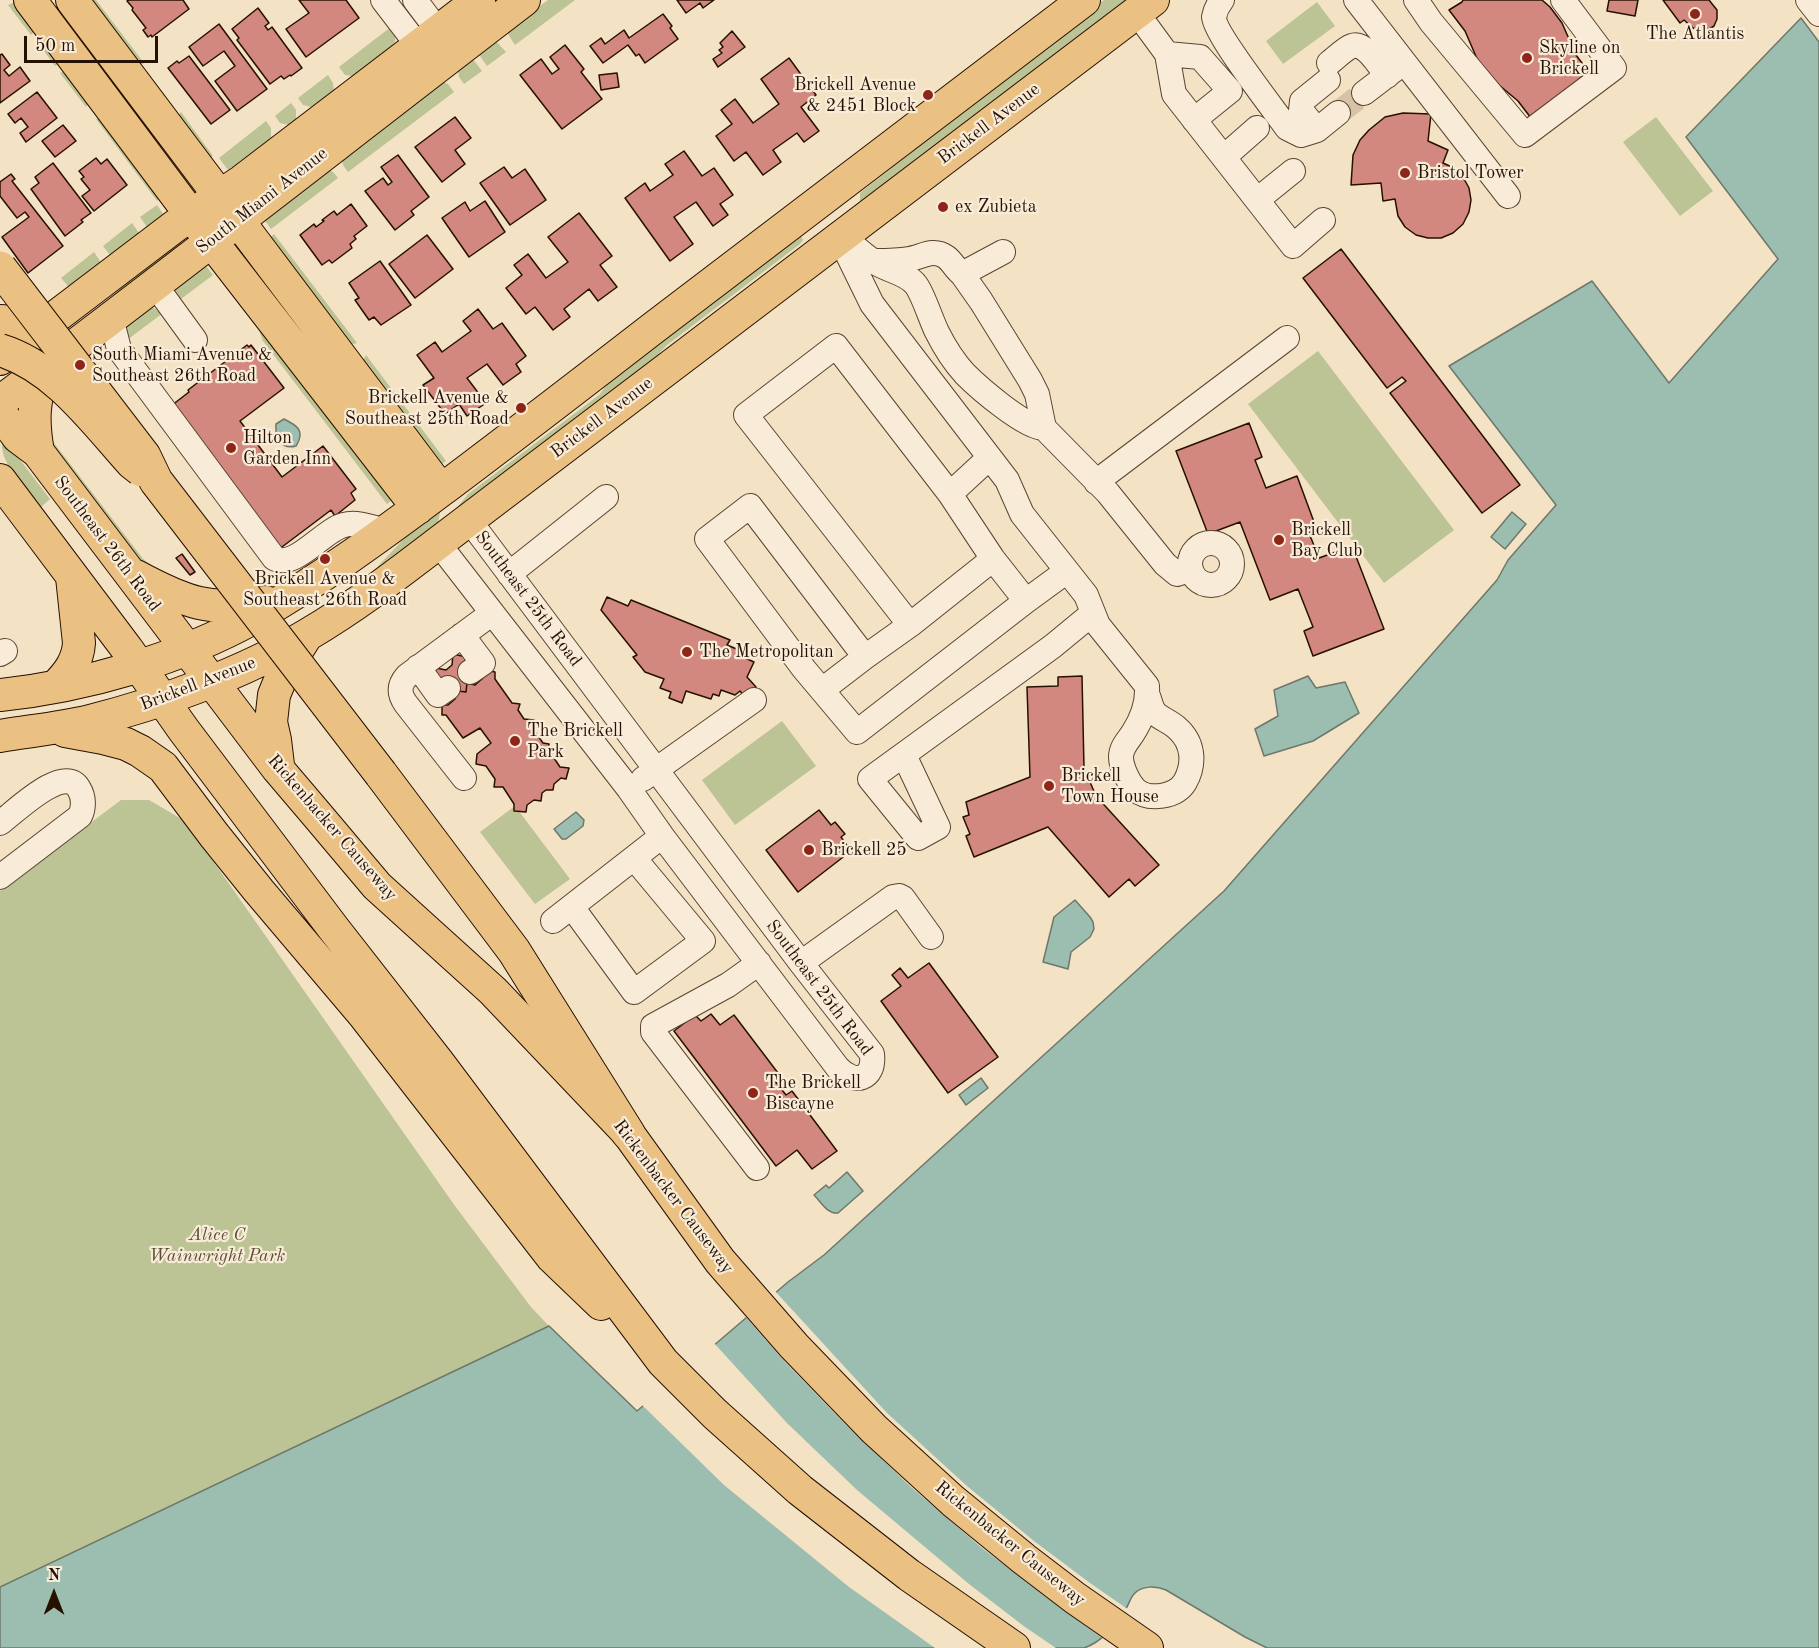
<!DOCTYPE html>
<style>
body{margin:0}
#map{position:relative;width:1819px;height:1648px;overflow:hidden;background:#f4e2c5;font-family:"Old Standard TT",serif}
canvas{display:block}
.north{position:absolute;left:24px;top:1564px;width:60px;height:60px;-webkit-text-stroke:4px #f8ecd9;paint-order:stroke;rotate:0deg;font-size:16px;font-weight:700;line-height:24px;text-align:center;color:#261000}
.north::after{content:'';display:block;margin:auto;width:21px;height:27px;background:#261000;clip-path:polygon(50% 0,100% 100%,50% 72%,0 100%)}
.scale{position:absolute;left:24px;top:36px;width:134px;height:27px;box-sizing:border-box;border:3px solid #261000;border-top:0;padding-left:8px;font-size:18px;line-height:21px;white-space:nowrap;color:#261000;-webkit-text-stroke:4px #f8ecd9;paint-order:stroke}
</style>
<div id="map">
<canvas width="1819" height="1648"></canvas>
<div class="north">N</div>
<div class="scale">50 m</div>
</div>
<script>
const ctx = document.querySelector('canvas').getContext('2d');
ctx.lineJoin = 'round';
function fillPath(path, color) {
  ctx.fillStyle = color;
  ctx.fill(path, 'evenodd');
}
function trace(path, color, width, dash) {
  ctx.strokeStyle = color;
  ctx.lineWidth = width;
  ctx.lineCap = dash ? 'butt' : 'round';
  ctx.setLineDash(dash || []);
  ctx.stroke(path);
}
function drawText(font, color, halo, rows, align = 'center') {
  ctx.font = font + ' "Old Standard TT",serif';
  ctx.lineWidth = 4.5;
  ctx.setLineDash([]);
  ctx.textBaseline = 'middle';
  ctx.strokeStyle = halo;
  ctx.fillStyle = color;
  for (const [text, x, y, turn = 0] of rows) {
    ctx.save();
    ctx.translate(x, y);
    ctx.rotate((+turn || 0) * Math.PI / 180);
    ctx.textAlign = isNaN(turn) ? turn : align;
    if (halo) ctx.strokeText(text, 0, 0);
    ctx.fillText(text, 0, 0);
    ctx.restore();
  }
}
fillPath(new Path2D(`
 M83 0H96L144 63 135 68Z
 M548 0H575L515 45 506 31Z
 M1104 0H1136L864 203 860 202V193L913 151 940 125Z
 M18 1 35 31 31 35 8 5Z
 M1317 2 1335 26 1283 64 1266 41Z
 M392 26C395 31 396 35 395 41 392 51 361 69 352 76L345 75 339 67Z
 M39 37 59 63 55 66 35 39Z
 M495 40 506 52 487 66 478 53Z
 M472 58 482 71 464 84 459 77 458 68Z
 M64 71 92 99 86 107 60 73Z
 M328 75 333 83 334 91 311 107 303 105 298 98Z
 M441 81 448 84 454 92 348 172 343 165 341 157Z
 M291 103 296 110V119L289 125 280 123 275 116Z
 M181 112 213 156 205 162 174 121Z
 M105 116 164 195 157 201 96 119Z
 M1656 117 1713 191 1680 216 1623 142Z
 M266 121 271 128V138L228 170 219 158Z
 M326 169 333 172 338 178 271 229 263 218Z
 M157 205 166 218 153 228 147 227 140 217Z
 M132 223 139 233V239L116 257 110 255 103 246Z
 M274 234 357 343 346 346 266 241Z
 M797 235 801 236 803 240 800 244 667 345 629 385 455 514V510L468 494 599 395 621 366Z
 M172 241H179L182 244 114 302 110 298Z
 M94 252 100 261 101 268 74 288 68 286 61 278Z
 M203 262 213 275 177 302 174 283Z
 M220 276 397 496 387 504 263 341 258 328Z
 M147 304 163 313 123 343 119 326Z
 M1318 351 1454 530 1384 583 1248 404Z
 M366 355 446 461 436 468 360 365Z
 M48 433 54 443 144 560 158 571 143 567 50 450Z
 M3 442 8 444 50 499 40 508C28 493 0 463 2 443Z
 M444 504 440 512 436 533 362 583 416 526Z
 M782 721 816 766 735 825 702 780Z
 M121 800H149L185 821 455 1206 531 1307 549 1326 0 1587V891Z
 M515 806 570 879 535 904 480 832Z`), '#bcc394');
const water = new Path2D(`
 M1801 18 1819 42V1648H1267L1245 1637 1166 1590C1156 1586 1142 1585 1134 1594 1130 1598 1129 1605 1125 1610 1115 1626 1102 1642 1084 1648H0V1587L549 1326 637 1411 788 1282 824 1255 1224 891 1497 580 1508 560 1556 505 1449 366 1592 281 1669 383 1778 259 1686 137Z
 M284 419C296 425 306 430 296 446 281 450 275 438 276 424Z
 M1512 512 1526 524 1505 549 1491 537Z
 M1308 676 1316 688 1345 682 1359 713 1313 741 1264 756 1255 729 1278 716 1274 690Z
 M576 812 584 820 583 826 566 839H562L554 829Z
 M1075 900 1090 917 1093 922 1094 929 1090 937 1071 952 1068 969 1043 962 1054 917Z
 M981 1078 988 1088 966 1105 959 1095Z
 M847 1172 863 1191 838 1213C827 1214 821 1202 814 1195L826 1185 829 1188Z`);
fillPath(water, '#9cbeb0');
trace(water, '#6d786a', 1.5);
fillPath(new Path2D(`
 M774 1290 887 1413 967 1486 1034 1541 1090 1583 1129 1610 1105 1640 1062 1609 982 1548 911 1487 846 1425 785 1362 744 1315Z
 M713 1342 787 1423 857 1490 969 1584 1025 1627 1056 1648H935L849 1587 724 1485 641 1404Z`), '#f4e2c5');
const building = new Path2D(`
 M129 0H183L189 9 152 37 151 35 148 37 143 30 146 28 132 10 133 8 127 1Z
 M299 0H346L359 18 306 57 286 29 309 13Z
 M677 0H714L703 8 700 3 686 13Z
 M1463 0H1542L1550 7 1562 23 1576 55 1588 71 1578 80 1577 89 1531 118 1518 101 1499 85 1478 61 1465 31 1449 10 1462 2Z
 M1609 0H1638L1635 16 1607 11Z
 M1663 0H1709L1717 10V19L1714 26 1706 31H1700L1693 28 1684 20 1680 23Z
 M258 8 269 23 265 26 268 30 272 27 302 68 291 76 290 75 284 79 281 76 270 84 237 40 239 38 232 29Z
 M663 14 672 26 670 28 678 39 645 63 639 54 636 56 628 45 603 63 590 46 601 38 605 44 624 30 629 38Z
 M219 24 267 89 237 111 215 81 235 66 224 51 203 66 189 47Z
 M732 31 745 47 718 67 713 59 722 53 719 50 723 47 720 43Z
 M565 45 584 69 581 72 602 99 562 129 520 75 541 59 552 74 559 69 550 57Z
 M2 54 10 65 4 70 9 76 20 67 30 81 0 103V55Z
 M189 56 230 110 211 124 168 68 177 61 179 63Z
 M789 58 816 95 801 107 819 131 804 142 797 133 773 150 781 162 763 175 746 152 734 161 716 136 732 124 721 110 735 99 753 123 779 104 761 79Z
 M617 73 619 87 601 90 599 75Z
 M37 92 57 118 26 142 20 133 28 127 21 118 15 123 8 114Z
 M1403 113 1431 114 1428 141 1448 150 1443 163 1454 168 1463 177 1469 188 1471 200 1469 212 1463 224 1453 233 1441 238H1428L1416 235 1405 227 1398 216 1395 199 1383 201 1381 183 1351 185 1353 155 1360 140 1369 130 1385 117Z
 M455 117 471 138 455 150 465 164 442 182 415 147Z
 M63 125 76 141 55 157 42 141Z
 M684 151 702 176 714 168 733 195 720 204 728 215 713 226 696 202 674 217 693 244 670 261 625 198 645 183 650 191 673 175 665 164Z
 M398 155 429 197 411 211 414 215 395 230 365 191 383 178 388 185 392 182 381 167Z
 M96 158 101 164 107 159 127 185 94 211 82 196 90 190 81 179 84 177 79 171Z
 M53 163 91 213 81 220 83 222 65 236 31 189 39 183 35 177Z
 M504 167 512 178 525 169 546 200 510 225 480 183Z
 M11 174 15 179 12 181 63 246 28 273 2 237 29 217 25 212 17 218 0 196V182Z
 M485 201 505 232 469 257 442 218 465 202 470 211Z
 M351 204 367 226 354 236 356 239 350 244 352 248 332 263 329 260 322 265 300 235 314 224 316 227 324 221 322 220 334 211 337 215Z
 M579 213 612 256 600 265 617 287 598 301 589 289 564 309 570 317 553 330 535 307 526 314 506 288 522 275 514 265 528 254 546 278 568 262 548 237Z
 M427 235 453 269 415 298 389 264Z
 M1341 249 1520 485 1482 513 1390 393 1406 381 1402 377 1387 388 1303 278Z
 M380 261 411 305 381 325 374 317 369 320 355 300 359 298 349 283Z
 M478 309 493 329 502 323 526 356 516 364 521 372 503 385 487 364 467 378 486 403 467 416 459 404 445 414 423 385 434 378 417 355 435 342 442 352 471 331 463 321Z
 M247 345 249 347 251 345 284 388 240 421 282 477 323 446 356 489 351 493 355 500 335 516 331 510 274 553 167 409 189 392 188 390Z
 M1249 423 1262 457 1255 460 1266 488 1297 476 1317 530 1309 533 1319 558 1352 546 1384 629 1313 656 1304 631 1313 627 1298 589 1270 600 1240 522 1208 534 1176 451Z
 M182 554 195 572 190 575 176 558Z
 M607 597 628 606 631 600 730 640 727 645 739 650 738 655 754 662 747 677 756 687 744 696 740 691 735 695 721 690 719 696 713 694 711 699 686 691 682 703 669 698 671 692 660 688 664 679 645 672 633 657 637 655 601 610Z
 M453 654 471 658 469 670 478 682 475 685 467 683 466 692 458 691 455 699 447 686 434 685 436 668 446 670 452 665Z
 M485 670 495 672V679L512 703 520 704 518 710 524 719 534 720 531 726 543 743 549 744 548 749 560 767 569 768 566 779 561 778 554 784 553 790H546L542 793 541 801 534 800 527 805 526 812 514 811V804L503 787H494L495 779 486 766 476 764 477 754 491 743 480 728 463 738 446 715H442V705H448L455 699 458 691 466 692 467 683 475 685 482 679Z
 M1082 676 1084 768 1096 796 1159 865 1135 886 1129 879 1109 897 1048 827 974 857 966 836 970 834 963 817 969 815 966 802 1030 777 1027 687 1058 686V677Z
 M819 810 831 825 835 822 845 834 841 837 851 851 798 892 766 850Z
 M929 963 998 1057 948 1093 881 1001 901 986 892 975 900 968 908 978Z
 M711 1014 720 1025 734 1015 778 1073 772 1077 786 1095 792 1091 837 1151 812 1169 797 1150 776 1166 674 1031 695 1015 701 1021Z`);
fillPath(building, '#d2877f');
trace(building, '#261000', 1.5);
trace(new Path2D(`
 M1338 113 1364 93`), '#d5c2a7', 24, [24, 12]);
const minor = new Path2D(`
 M383 0 429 60
 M415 0 448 44
 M1222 0C1218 5 1215 11 1214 17 1214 33 1275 111 1287 128L1301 135 1317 130 1338 113
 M1356 0 1508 196
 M1416 0 1431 22 1525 135 1614 68 1563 0
 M1808 0 1819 14
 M1134 14 1145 24 1167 54 1174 94 1293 246 1323 220
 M1167 54 1200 57 1230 91 1194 120
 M1329 63C1336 58 1344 49 1352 46 1365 41 1380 67 1387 76
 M1364 93 1398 67
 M1317 130 1301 110 1302 101 1328 80
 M1224 157 1257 128
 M1257 200 1293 171
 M842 236 847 253 872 304 1007 480 1022 514 1086 595 1098 625 1147 686C1148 703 1142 719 1133 733 1128 741 1121 747 1121 757 1121 767 1129 784 1136 790 1149 801 1176 797 1185 782 1195 764 1194 743 1177 728 1171 722 1161 719 1155 713 1151 708 1150 701 1148 696
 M844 237C854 246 864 256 876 263 889 271 907 273 916 285 923 294 931 320 937 332 944 346 954 362 965 374 978 387 1026 429 1044 428
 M875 261C887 261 898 261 909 259 922 257 933 248 946 257 952 261 956 270 962 274L1003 252
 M962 274 981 301 1030 380 1037 394 1044 428 1108 493 1165 564 1177 574 1191 569
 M155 285 195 340
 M111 318 119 349 274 558C295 570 323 530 344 525 357 521 374 528 386 531
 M1096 482 1287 338
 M950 494 836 346 746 415 910 625 865 657 750 506 707 539 804 669 857 732 1026 601 993 559 950 494 989 458
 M438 543 629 789 662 836 838 1068C854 1085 875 1080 872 1054L801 963 469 520
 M1190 564a21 21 0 1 1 42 0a21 21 0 1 1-42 0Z
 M509 574 606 497
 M1026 601 1067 571
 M910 625 993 559
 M462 635 483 663 470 672
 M0 654 5 651
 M418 667 438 695 448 688
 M822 690 865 657
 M904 755 938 827 918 838 870 779 1053 646 1093 613
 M464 778 406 704C399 694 398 686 407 676L491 614
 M643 779 754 700
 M0 823C14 813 65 762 79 789 84 797 84 808 80 816L0 877
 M572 907 634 992 703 941 634 858
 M553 921 662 836
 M801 963 893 897 899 896 903 898 931 937
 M757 1168 653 1032V1026L728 985 759 963`);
const major = new Path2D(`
 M30 0 191 215 418 508
 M72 0 441 490
 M0 321 28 323 53 319
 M0 359 175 226 242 181 479 0
 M0 402C177 270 349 134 524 0
 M0 412 18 437 38 452 278 769 318 816 377 886 493 991 628 1133 720 1261 794 1346 874 1429 953 1501 1024 1559 1075 1598 1147 1648
 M38 452C32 418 34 403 43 370
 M0 480 127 649 183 729 334 929 438 1062 663 1362 715 1414 800 1490 909 1575 1014 1648
 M136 576C184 602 212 613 266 602
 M56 686C68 674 78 661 79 643L72 577
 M0 695C86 686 180 659 255 617 320 580 379 537 439 492 511 438 581 384 652 329 796 219 940 110 1084 0
 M65 731 103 738 126 744 140 751 163 767 214 835 259 891 364 1015 552 1257 601 1304
 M0 736C30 731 61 728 90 721 161 703 244 673 307 635 353 608 395 576 438 543L1153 0
 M278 765 275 740 271 722 274 695 283 673 305 638`);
const highway = new Path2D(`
 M381 774 514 951 628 1133`);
trace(minor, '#5a4431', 26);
trace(major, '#261000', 34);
trace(highway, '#261000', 35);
trace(minor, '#f8ecd9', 24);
trace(major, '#eac182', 32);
trace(highway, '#eac182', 33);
const majorBridge = new Path2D(`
 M0 350C56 367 94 421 132 463L141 470`);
const highwayBridge = new Path2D(`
 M0 268 144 456 156 481 381 774`);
trace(majorBridge, '#261000', 34, []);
trace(highwayBridge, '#261000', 35, []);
trace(majorBridge, '#eac182', 32);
trace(highwayBridge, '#eac182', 33);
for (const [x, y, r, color] of [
 [1695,14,6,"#8f2418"],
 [1527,58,6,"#8f2418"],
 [928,95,6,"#8f2418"],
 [1405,173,6,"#8f2418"],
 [943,207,6,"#8f2418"],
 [80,365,6,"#8f2418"],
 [521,408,6,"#8f2418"],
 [231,448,6,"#8f2418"],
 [1279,540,6,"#8f2418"],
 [325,559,6,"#8f2418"],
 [687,652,6,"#8f2418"],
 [515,741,6,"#8f2418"],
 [1049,786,6,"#8f2418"],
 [809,850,6,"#8f2418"],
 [753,1093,6,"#8f2418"]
]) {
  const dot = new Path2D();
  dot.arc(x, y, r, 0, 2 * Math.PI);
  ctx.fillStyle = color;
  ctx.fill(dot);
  trace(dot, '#f8ecd9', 2);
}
drawText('18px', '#261000', '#f8ecd9', [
 ["The Atlantis",1695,34,"center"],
 ["Skyline on",1539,48],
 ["Brickell",1539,69],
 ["Brickell Avenue",916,85,"right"],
 ["& 2451 Block",916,106,"right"],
 ["Bristol Tower",1417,173],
 ["ex Zubieta",955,207],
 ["South Miami Avenue &",92,355],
 ["Southeast 26th Road",92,376],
 ["Brickell Avenue &",509,398,"right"],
 ["Southeast 25th Road",509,419,"right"],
 ["Hilton",243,438],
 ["Garden Inn",243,459],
 ["Brickell",1291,530],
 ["Bay Club",1291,551],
 ["Brickell Avenue &",325,579,"center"],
 ["Southeast 26th Road",325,600,"center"],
 ["The Metropolitan",699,652],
 ["The Brickell",527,731],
 ["Park",527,752],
 ["Brickell",1061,776],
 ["Town House",1061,797],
 ["Brickell 25",821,850],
 ["The Brickell",765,1083],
 ["Biscayne",765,1104]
], 'left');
drawText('18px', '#261000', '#f8ecd9', [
 ["Brickell Avenue",989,124,-37],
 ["South Miami Avenue",262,201,-38],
 ["Brickell Avenue",602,418,-37],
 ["Southeast 26th Road",107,544,53],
 ["Southeast 25th Road",528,599,53],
 ["Brickell Avenue",198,684,-21],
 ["Rickenbacker Causeway",332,828,49],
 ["Southeast 25th Road",819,988,53],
 ["Rickenbacker Causeway",673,1197,53],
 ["Rickenbacker Causeway",1010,1544,39]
]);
drawText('italic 18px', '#5a4f34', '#f8ecd9', [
 ["Alice C",217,1235],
 ["Wainwright Park",217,1256]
]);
</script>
